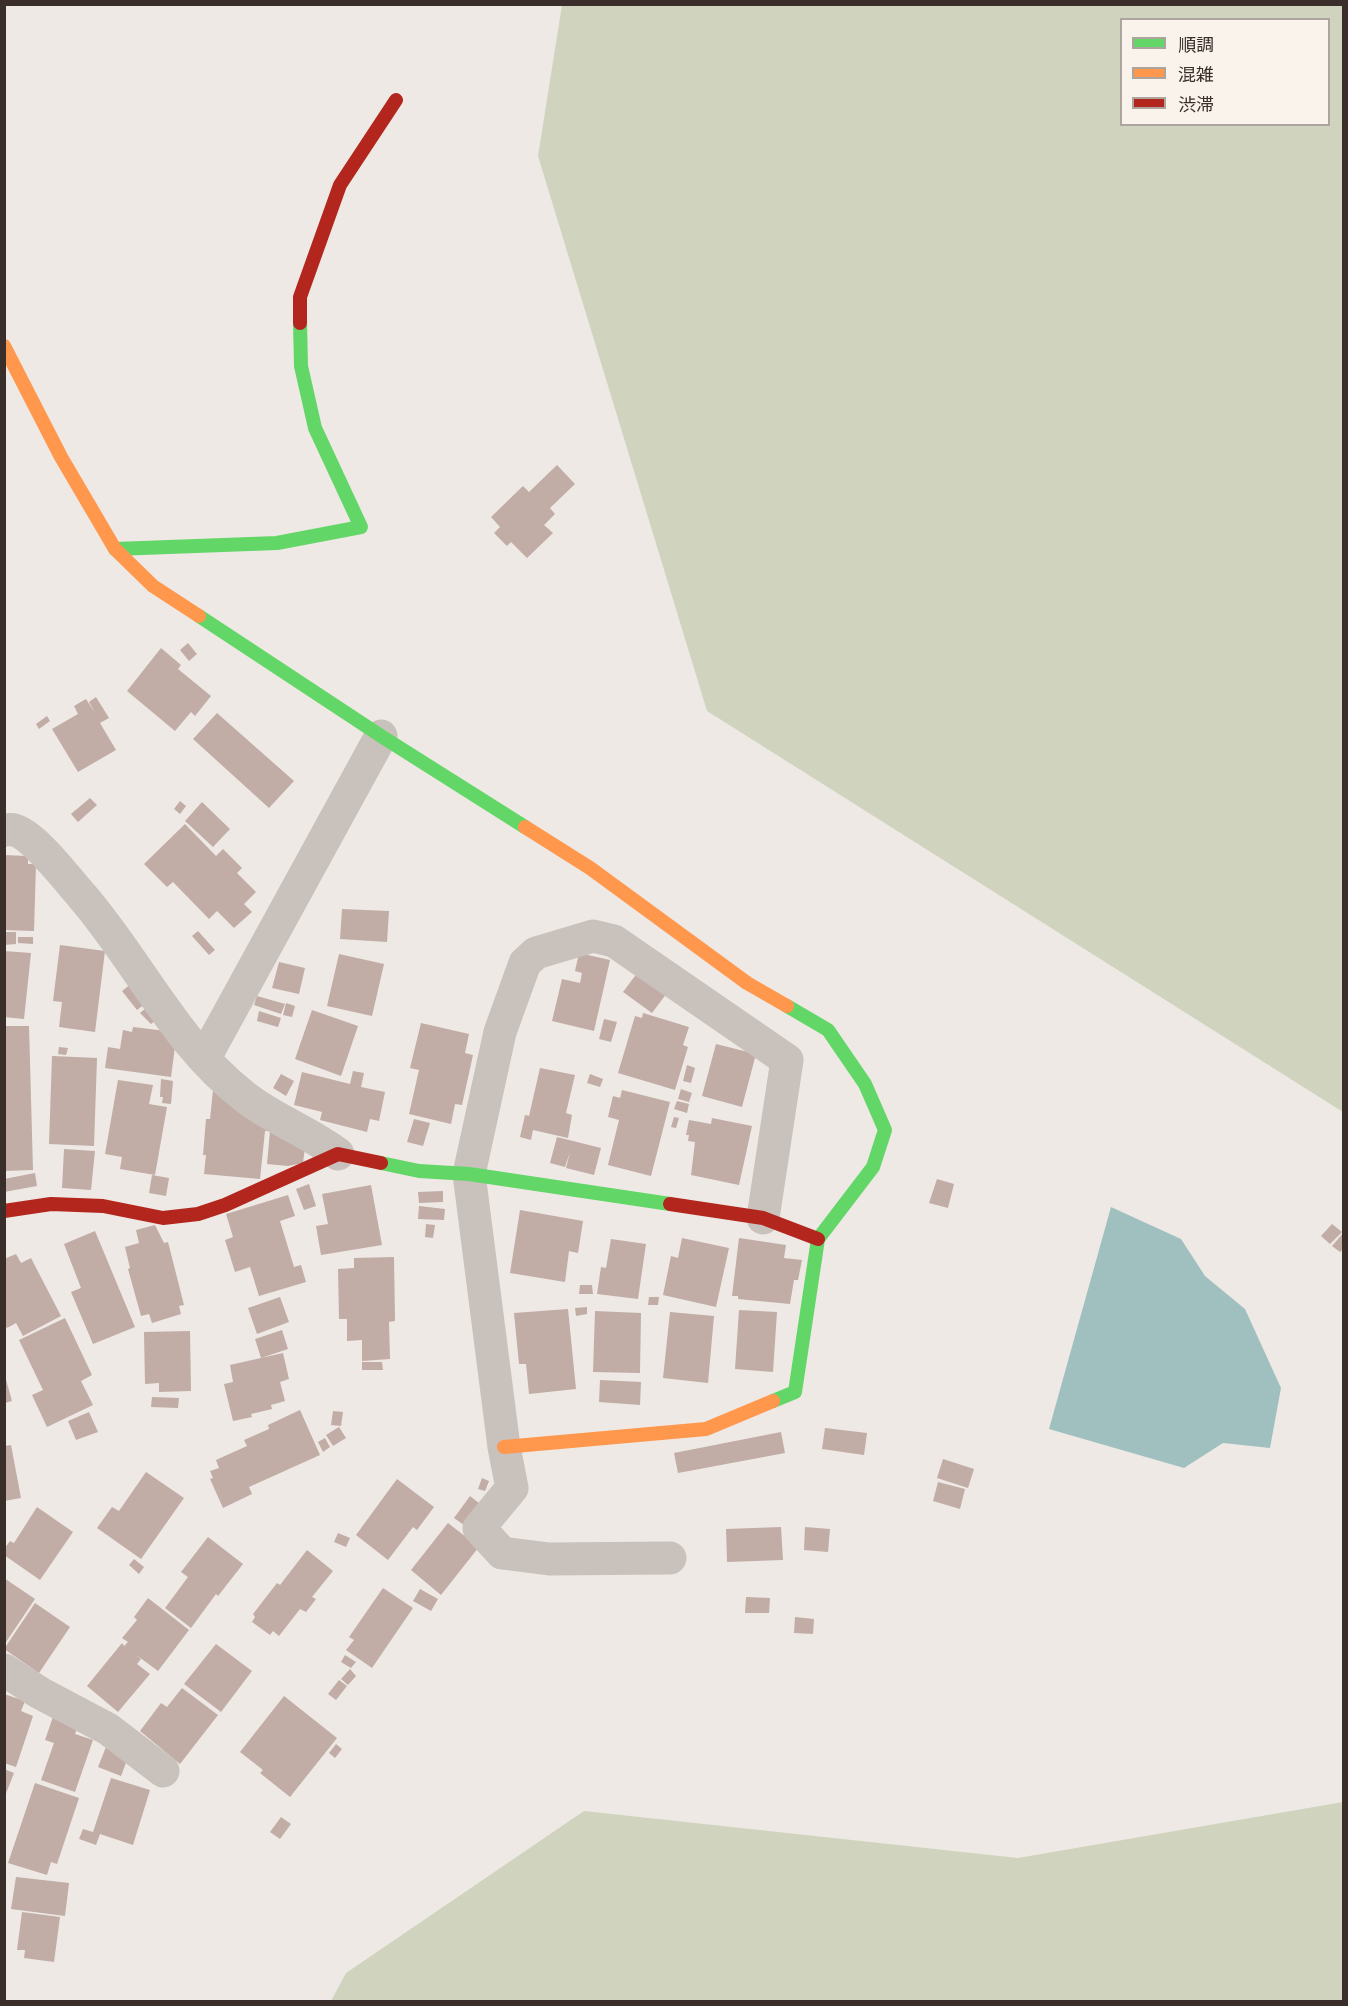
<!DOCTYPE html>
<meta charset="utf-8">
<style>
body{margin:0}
#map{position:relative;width:1348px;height:2006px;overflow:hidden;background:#eee9e4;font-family:"DejaVu Sans","Noto Sans JP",sans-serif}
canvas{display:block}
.frame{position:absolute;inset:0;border:6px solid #392e2a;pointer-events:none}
.legend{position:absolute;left:1120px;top:18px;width:210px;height:108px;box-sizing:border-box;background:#faf3ec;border:2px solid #ada49e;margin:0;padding:8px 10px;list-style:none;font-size:18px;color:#392e2a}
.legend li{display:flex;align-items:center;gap:12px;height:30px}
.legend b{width:30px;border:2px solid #ada49e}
</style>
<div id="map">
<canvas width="1348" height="2006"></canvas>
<div class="frame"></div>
<ul class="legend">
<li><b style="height:8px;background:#63d668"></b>順調</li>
<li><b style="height:8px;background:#ff974d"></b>混雑</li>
<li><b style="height:8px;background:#b3261e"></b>渋滞</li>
</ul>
</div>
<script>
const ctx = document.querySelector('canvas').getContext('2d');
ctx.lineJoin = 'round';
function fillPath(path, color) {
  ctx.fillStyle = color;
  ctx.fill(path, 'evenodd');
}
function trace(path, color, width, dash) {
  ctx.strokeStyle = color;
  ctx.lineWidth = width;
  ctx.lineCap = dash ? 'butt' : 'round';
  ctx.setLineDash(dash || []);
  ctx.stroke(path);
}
fillPath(new Path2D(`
 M562 5H1343V1112L707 711 538 156ZM1122 20H1328V124H1122Z
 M1343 1802V2001H331L346 1973 584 1811 1018 1858Z`), '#d0d4be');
fillPath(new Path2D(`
 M1111 1207 1181 1239 1205 1276 1245 1309 1281 1388 1270 1448 1223 1443 1184 1468 1049 1429Z`), '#a0c0bf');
fillPath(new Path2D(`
 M557 465 575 484 550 508 555 514 544 525 553 533 527 558 511 542 507 546 494 533 500 527 491 517 523 486 529 492Z
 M188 643 197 654 189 661 180 650Z
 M161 648 181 665 178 669 211 696 195 716 191 712 175 731 127 691Z
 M96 697 109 718 100 723 116 750 78 772 52 729 78 714 74 706 86 699 95 713 89 702Z
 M217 713 294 781 269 808 193 739Z
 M47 716 50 721 39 729 36 724Z
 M90 798 97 805 78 822 71 814Z
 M180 801 186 806 180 814 174 809Z
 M202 802 230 829 213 847 185 821Z
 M185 824 216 856 223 849 242 868 237 873 256 892 244 904 252 912 234 928 217 911 209 919 173 882 167 887 144 864Z
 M4 855 28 856V864H36L34 931 4 930Z
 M342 909 389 911 387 942 340 939Z
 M198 931 215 950 209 955 192 936Z
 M4 932H16V944L4 945Z
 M18 937H33V944L18 943Z
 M60 945 105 951 95 1032 59 1027 62 1002 53 1001Z
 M4 951 31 953 24 1019 4 1017Z
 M579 953 610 960 594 1031 552 1021 562 979 580 983 582 973 575 971Z
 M339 954 384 964 372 1016 327 1006Z
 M279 962 305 968 299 994 272 988Z
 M638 972 667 993 652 1013 623 992Z
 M131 984 146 1003 137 1010 122 991Z
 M257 996 285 1004 281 1014 254 1005Z
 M286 1003 295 1006 292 1017 283 1015Z
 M150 1005 160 1017 151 1024 140 1013Z
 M312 1010 358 1026 341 1076 295 1059Z
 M259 1011 281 1018 278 1027 257 1021Z
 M643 1013 689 1027 683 1045 688 1047 675 1090 618 1073 635 1016 642 1018Z
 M604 1019 617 1022 611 1042 599 1039Z
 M421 1023 469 1034 465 1053 473 1055 462 1105 455 1104 451 1124 409 1114 419 1070 410 1068Z
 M4 1026H29L33 1170 4 1171Z
 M133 1027 174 1032 176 1039 171 1077 105 1068 108 1047 120 1049 123 1030 132 1032Z
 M716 1044 756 1054 742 1107 702 1096Z
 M59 1047 68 1048 66 1055 58 1054Z
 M52 1056 97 1058 94 1146 49 1144Z
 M687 1065 695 1068 691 1083 683 1081Z
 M540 1068 575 1075 566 1113 572 1115 568 1138 533 1130 531 1140 520 1137 525 1115 529 1116Z
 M353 1071 364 1073 361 1087 385 1092 379 1121 370 1119 367 1132 320 1120 322 1112 294 1105 302 1072 350 1084Z
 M281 1074 294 1081 286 1096 273 1088Z
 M590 1074 603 1079 600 1087 587 1083Z
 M161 1079 173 1081 171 1104 162 1103 163 1097H160Z
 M118 1080 153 1085 149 1104 167 1107 155 1175 120 1169 122 1157 105 1154Z
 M681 1089 692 1093 689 1102 678 1099Z
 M213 1090 306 1139 303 1163 288 1166 267 1164 270 1131H265L260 1179 204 1174 206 1155H203L206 1119H210Z
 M622 1090 670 1102 651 1176 608 1165 619 1120 608 1117 613 1096 620 1098Z
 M677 1101 689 1104 687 1113 674 1109Z
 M674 1117 679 1118 676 1128 671 1127Z
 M712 1118 752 1126 739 1185 691 1175 695 1142 688 1141 689 1135H686L689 1120 711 1124Z
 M414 1119 430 1123 423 1146 407 1142Z
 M557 1137 601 1148 594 1175 566 1168 570 1152 565 1167 550 1163Z
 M64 1149 95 1151 91 1190 62 1188Z
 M35 1173 37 1186 4 1192V1179Z
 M152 1175 169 1178 166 1196 149 1193Z
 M937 1179 954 1184 948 1208 929 1203Z
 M309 1184 316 1206 304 1210 296 1189Z
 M371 1185 382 1245 321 1255 316 1226 328 1224 322 1194Z
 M443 1191V1202L419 1203 418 1192Z
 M288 1195 295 1216 280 1221 294 1267 301 1265 306 1282 259 1296 250 1267 235 1272 225 1240 233 1237 226 1214Z
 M419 1206 445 1209 444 1220 418 1219Z
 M520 1210 583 1221 578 1253 569 1251 565 1282 510 1273Z
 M426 1224 435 1225 433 1238 425 1237Z
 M1332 1224 1342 1232 1330 1244 1321 1236Z
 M155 1225 164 1243 168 1242 184 1305 179 1306 181 1314 152 1323 149 1314 141 1316 128 1269 130 1268 125 1247 139 1243 136 1230Z
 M95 1231 135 1327 93 1344 71 1292 81 1288 64 1244Z
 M1344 1232V1248L1340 1252 1332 1246Z
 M682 1238 729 1248 716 1307 663 1295 671 1256 678 1258Z
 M739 1238 786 1245 784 1258 802 1260 798 1280H794L790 1304 738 1299V1296H732Z
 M611 1239 646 1244 638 1299 597 1294 601 1267 606 1268Z
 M16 1254 21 1263 31 1258 61 1316 23 1336 16 1323 7 1328 4 1324V1259Z
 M394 1257 395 1321 389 1322 390 1359 362 1361V1340L347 1341V1319H339L338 1269 354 1268V1258Z
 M580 1285H592L593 1294H579Z
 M280 1297 289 1322 257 1334 248 1308Z
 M649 1297H659L658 1305H648Z
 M587 1307V1314L576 1316 575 1308Z
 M568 1309 576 1389 529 1394 526 1364H519L514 1313Z
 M739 1310 777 1312 773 1372 735 1369Z
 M595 1311 641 1313 640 1373 593 1372Z
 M670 1312 714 1316 708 1383 663 1378Z
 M65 1318 92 1375 81 1381 93 1405 47 1427 32 1395 43 1390 19 1340Z
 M282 1330 288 1349 261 1358 255 1339Z
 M190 1331 191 1391 159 1392V1383L145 1384 144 1332Z
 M283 1353 289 1379 280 1382 285 1401 271 1405 272 1409 251 1414 252 1417 233 1421 224 1384 233 1382 230 1365Z
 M362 1362H382L383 1370H362Z
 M5 1376 12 1401 5 1403Z
 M600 1380 641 1382 640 1405 599 1402Z
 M152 1397 179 1398 178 1408 151 1407Z
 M300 1410 320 1455 249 1487 252 1494 223 1508 210 1479 213 1478 210 1471 219 1468 216 1460 247 1446 244 1440 269 1429 268 1425Z
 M333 1411 343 1412 341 1426 331 1425Z
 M89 1412 98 1432 76 1440 68 1421Z
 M339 1427 346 1438 333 1446 326 1435Z
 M825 1428 867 1433 864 1455 822 1449Z
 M781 1432 785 1453 678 1473 674 1453Z
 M325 1438 330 1447 323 1452 318 1442Z
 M11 1445 21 1498 4 1501V1446Z
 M943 1459 974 1469 968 1488 937 1478Z
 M146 1472 184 1498 141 1559 97 1528 112 1507 119 1511Z
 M482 1478 489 1481 485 1491 478 1489Z
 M397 1479 434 1507 417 1530 413 1527 388 1560 356 1535Z
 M938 1482 965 1489 960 1509 933 1501Z
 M470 1496 480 1504 464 1525 454 1518Z
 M37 1507 73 1532 40 1580 4 1555V1549L10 1541 14 1543Z
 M448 1523 466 1537 482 1543 441 1595 411 1570Z
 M781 1527 783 1560 727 1562 726 1529Z
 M805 1527 830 1529 828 1552 804 1550Z
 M338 1533 350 1538 346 1547 334 1542Z
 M208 1537 243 1564 218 1596 216 1594 191 1628 165 1608 188 1577 181 1572Z
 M307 1550 333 1571 312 1597 316 1599 306 1612 300 1609 279 1636 273 1631 270 1635 252 1622 255 1617 253 1614 277 1583 280 1585Z
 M134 1559 144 1567 139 1574 129 1565Z
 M4 1578 35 1599 6 1642 4 1641Z
 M383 1588 413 1608 372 1668 346 1650 354 1640 349 1637Z
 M420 1589 438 1599 431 1611 413 1601Z
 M746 1597 770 1598 769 1613H745Z
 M148 1598 189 1630 158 1671 135 1654 141 1659 137 1664 150 1674 118 1712 87 1686 122 1643 124 1646 128 1642 122 1638 137 1620 134 1617Z
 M35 1603 70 1627 39 1673 4 1649Z
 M795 1617 814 1619 813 1634 794 1633Z
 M216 1644 252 1671 221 1712 184 1684Z
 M345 1655 356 1662 351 1668 341 1662Z
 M350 1669 356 1676 348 1685 341 1679Z
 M339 1680 347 1686 336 1700 328 1694Z
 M182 1688 218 1715 180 1764 140 1731 161 1703 167 1707Z
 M4 1694 25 1701 21 1711 33 1716 16 1767 4 1763Z
 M284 1696 337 1738 290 1797 260 1773 263 1770 240 1752Z
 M54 1714 79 1724 75 1734 93 1740 75 1792 41 1780 54 1743 45 1740Z
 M336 1744 342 1749 335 1758 329 1753Z
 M106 1747 129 1755 121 1776 98 1767Z
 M4 1769 14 1773 5 1796H4Z
 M111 1778 150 1790 133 1845 100 1834 96 1845 79 1839 83 1829 93 1832Z
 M35 1783 79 1798 57 1864 51 1862 47 1875 8 1863Z
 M281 1817 291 1824 280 1839 270 1832Z
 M16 1877 69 1883 65 1916 11 1909Z
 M22 1912 60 1917 54 1962 24 1958 25 1950H17Z`), '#c1aca6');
trace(new Path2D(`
 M4 830C8 830 11 829 14 830 34 835 67 879 82 896 139 962 174 1042 245 1097 273 1119 309 1132 338 1154
 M204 1059 381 736
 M670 1558 549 1559 502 1553 479 1528 512 1488 504 1447 469 1174 500 1032 525 963 536 953 593 936 614 941 787 1060 763 1218
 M4 1670 40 1693 108 1729 163 1771`), '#c8c1bc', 33);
trace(new Path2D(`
 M115 549 277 543 361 527 315 428 301 366 300 323
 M199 616 381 736 525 827
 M381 1163 419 1171 469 1174 670 1204
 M773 1401 795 1392 818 1239 873 1167 885 1130 865 1084 828 1030 787 1006`), '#63d668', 14);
trace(new Path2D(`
 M4 346 61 457 115 549 153 586 199 616
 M525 827 590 868 747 983 787 1006
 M504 1447 706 1429 773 1401`), '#ff974d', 14);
trace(new Path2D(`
 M300 323V297L340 185 396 100
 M670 1204 763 1218 818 1239
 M4 1211 51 1204 103 1206 163 1218 198 1214 225 1205 338 1154 381 1163`), '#b3261e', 14);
</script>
